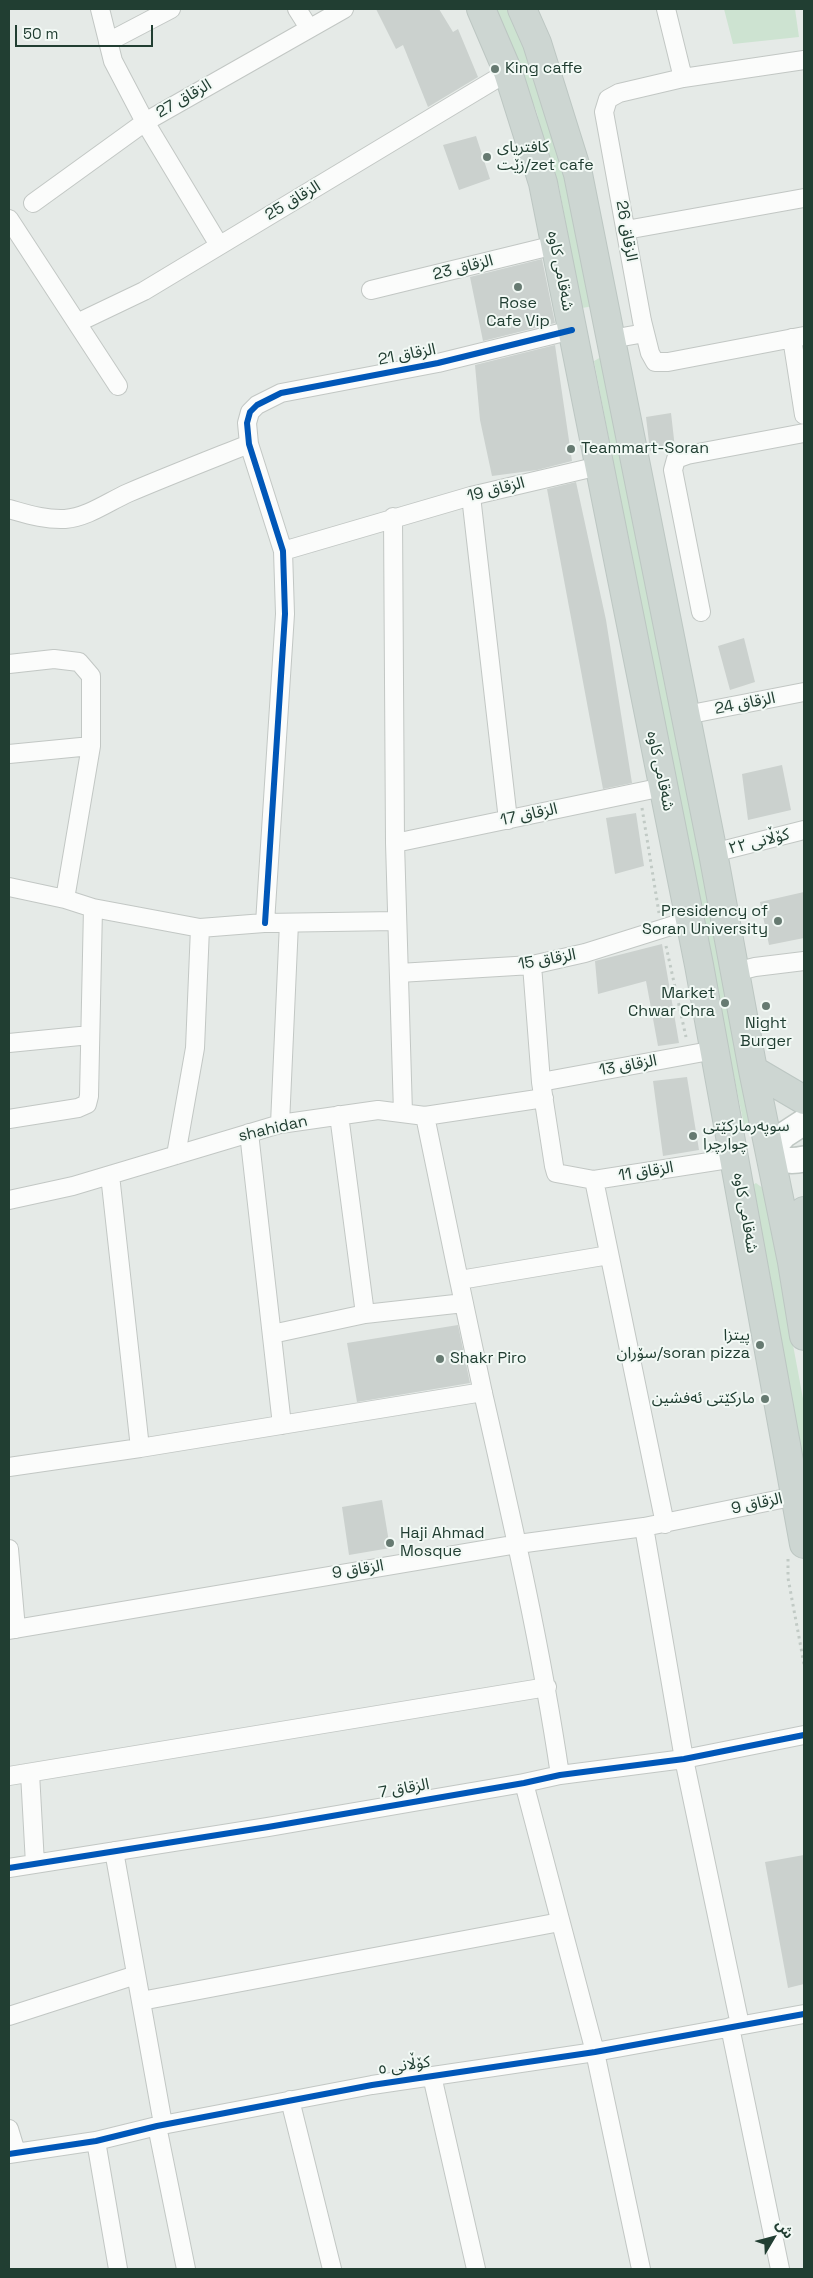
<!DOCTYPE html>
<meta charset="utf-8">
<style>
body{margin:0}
#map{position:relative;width:813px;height:2278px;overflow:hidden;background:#e5eae7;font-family:"Space Grotesk","Noto Sans Arabic",sans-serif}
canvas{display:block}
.frame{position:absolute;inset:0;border:10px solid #213e32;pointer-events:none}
.north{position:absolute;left:748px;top:2213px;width:50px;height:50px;-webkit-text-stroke:4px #f2f9f5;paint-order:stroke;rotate:53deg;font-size:14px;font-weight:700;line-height:20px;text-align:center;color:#213e32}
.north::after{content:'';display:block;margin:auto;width:18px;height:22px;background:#213e32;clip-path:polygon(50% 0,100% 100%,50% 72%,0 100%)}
.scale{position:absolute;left:15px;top:25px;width:138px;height:22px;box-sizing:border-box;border:2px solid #213e32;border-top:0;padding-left:6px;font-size:15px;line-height:18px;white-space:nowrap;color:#213e32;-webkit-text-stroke:4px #f2f9f5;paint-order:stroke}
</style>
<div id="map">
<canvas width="813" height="2278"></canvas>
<div class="frame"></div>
<div class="north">ش</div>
<div class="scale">50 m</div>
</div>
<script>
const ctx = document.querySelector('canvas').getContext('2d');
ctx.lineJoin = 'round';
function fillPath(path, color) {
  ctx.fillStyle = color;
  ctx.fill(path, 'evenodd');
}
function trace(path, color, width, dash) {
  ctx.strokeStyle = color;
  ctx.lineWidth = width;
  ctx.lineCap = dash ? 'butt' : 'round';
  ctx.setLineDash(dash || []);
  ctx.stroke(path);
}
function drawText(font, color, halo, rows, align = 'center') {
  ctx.font = font + ' "Space Grotesk","Noto Sans Arabic",sans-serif';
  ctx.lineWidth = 4;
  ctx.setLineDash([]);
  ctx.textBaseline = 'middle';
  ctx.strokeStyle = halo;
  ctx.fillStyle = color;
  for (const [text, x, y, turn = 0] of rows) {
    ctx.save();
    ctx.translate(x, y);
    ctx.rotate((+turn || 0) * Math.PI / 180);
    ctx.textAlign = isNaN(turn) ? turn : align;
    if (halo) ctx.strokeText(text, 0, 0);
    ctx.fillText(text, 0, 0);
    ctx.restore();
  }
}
fillPath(new Path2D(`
 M497 9H509L516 23 559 148 594 306 582 308 559 187 546 151 537 113Z
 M724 9H795L799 37 733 44Z
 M603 356 660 636 750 1124 744 1125 699 907 594 361Z
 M756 1183 764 1189 804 1404V1481L751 1186Z`), '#cde3d1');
fillPath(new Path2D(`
 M376 9H439L453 32 458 29 478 77 428 107 403 45 396 49Z
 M476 136 490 179 459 190 443 145Z
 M542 259 555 323 483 341 470 277Z
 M555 345 572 461 537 470 492 476 480 420 475 365Z
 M671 413 675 448 650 451 646 417Z
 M576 482 606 620 632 783 603 789 547 489Z
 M744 638 755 682 730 690 718 646Z
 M782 765 791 810 748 820 742 774Z
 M636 813 644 866 615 874 606 818Z
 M804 892V938L769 945 760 902Z
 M662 944 679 1043 658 1046 646 981 598 994 595 961Z
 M687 1077 699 1150 663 1156 653 1081Z
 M458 1325 470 1383 357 1402 347 1343Z
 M382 1500 390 1548 349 1555 342 1507Z
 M804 1855V1984L788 1988 765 1862Z`), '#cbd1ce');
const minor = new Path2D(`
 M100 9 113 61 145 122 219 245
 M297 9 309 28
 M666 9 683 78
 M108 42 171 9
 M804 60 683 78 619 93 608 99 604 112 642 321 650 353 655 362H668L804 336
 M33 203 145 122 344 9
 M9 219 118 386
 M626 230 804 198
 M371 290 555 245
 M77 323 144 291 506 73
 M792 338 804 415
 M611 339 645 333
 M471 496 508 820
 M9 509C27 514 45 520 65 519 88 517 108 502 128 493 168 476 209 460 249 444
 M393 517 395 843 403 1113
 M283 551 471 496 599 466
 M701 612 673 470 676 459 687 455 804 433
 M9 664 54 659 79 662 91 676V746L65 899
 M686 715 804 692
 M9 754 91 746
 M395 843 663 787
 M713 853 804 830
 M9 887 65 899 93 908 200 928 264 923 397 921
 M265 923 285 614 283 551 249 444 247 423 250 412 257 405 281 393 438 363 572 330
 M532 965 541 1082 554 1166 556 1173 594 1180 735 1158
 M735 972 755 967 804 961
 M399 973 532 965 585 953 690 920
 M9 1043 90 1035
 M541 1082 715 1050
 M339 1115 365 1314
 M425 1116C444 1208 463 1301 483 1393 512 1520 541 1646 560 1775
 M9 1119 78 1108 87 1104 89 1096 93 908
 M280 1124 289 923
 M249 1133 282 1425
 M176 1155 195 1048 200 928
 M594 1180 665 1524
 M9 1200 73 1186 280 1124 378 1110 425 1116 544 1098
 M460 1280 609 1255
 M272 1334 365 1314 464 1303
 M140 1448 483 1392
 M9 1467 140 1448 110 1175
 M644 1527 684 1759 740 2025
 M9 1549 16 1629
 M9 1630 518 1544 644 1527 796 1496
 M30 1773 35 1864
 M9 1776 547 1687
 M524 1783 595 2052 641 2269
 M114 1851 163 2124
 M9 1868 268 1827 524 1783 560 1775 684 1759 804 1735
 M141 2001 560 1922
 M9 2016 136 1975
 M730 2027 780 2269
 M432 2076 476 2269
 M290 2100 332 2269
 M157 2126 186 2269
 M9 2129 16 2152
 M96 2141 118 2269
 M9 2154 96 2141 157 2126 372 2085 595 2052 804 2014`);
const secondary = new Path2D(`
 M804 1122 784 1135 770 1151C781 1161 790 1162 804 1159`);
const primary = new Path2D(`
 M481 9 508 72 543 183 699 965 804 1544
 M522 9 537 43 578 174 713 853 753 1070 792 1262 804 1336
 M753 1070 804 1100
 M793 1251 798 1224 804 1211`);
trace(minor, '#c2c7c4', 20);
trace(secondary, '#c0c8c4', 28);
trace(primary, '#bcc6c2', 30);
trace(new Path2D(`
 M642 808 659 913
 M666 946 686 1037
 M788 1559V1578L804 1664`), '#c1cac5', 3, [2.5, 4]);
trace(minor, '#fbfcfb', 18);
trace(secondary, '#fbfcfb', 25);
trace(primary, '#cdd6d2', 28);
trace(new Path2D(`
 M265 923 285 614 283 551 249 444 247 423 250 412 257 405 281 393 438 363 572 330
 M9 1868 268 1827 524 1783 560 1775 684 1759 804 1735
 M9 2154 96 2141 157 2126 372 2085 595 2052 804 2014`), '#0057b8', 6);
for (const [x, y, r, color] of [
 [495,69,5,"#667a71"],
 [487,157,5,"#667a71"],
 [518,287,5,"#667a71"],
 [571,449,5,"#667a71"],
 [778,921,5,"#667a71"],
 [725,1003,5,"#667a71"],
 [766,1006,5,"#667a71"],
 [693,1136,5,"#667a71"],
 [760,1345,5,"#667a71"],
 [440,1359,5,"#667a71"],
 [765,1399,5,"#667a71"],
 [390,1543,5,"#667a71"]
]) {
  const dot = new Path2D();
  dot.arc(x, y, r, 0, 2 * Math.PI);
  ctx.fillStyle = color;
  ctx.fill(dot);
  trace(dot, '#f2f9f5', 2);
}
drawText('16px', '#213e32', '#f2f9f5', [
 ["King caffe",505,69],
 ["کافتریای",497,148],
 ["زێت/zet cafe",497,166],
 ["Rose",518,304,"center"],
 ["Cafe Vip",518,322,"center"],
 ["Teammart-Soran",581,449],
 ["Presidency of",768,912,"right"],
 ["Soran University",768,930,"right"],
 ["Market",715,994,"right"],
 ["Chwar Chra",715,1012,"right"],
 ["Night",766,1024,"center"],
 ["Burger",766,1042,"center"],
 ["سوپەرمارکێتی",703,1127],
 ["چوارچرا",703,1145],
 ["پیتزا",750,1336,"right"],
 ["سۆران/soran pizza",750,1354,"right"],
 ["Shakr Piro",450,1359],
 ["مارکێتی ئەفشین",755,1399,"right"],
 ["Haji Ahmad",400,1534],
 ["Mosque",400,1552]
], 'left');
drawText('16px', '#213e32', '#f2f9f5', [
 ["الزقاق 27",184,99,-30],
 ["الزقاق 25",293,201,-31],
 ["الزقاق 26",626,231,80],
 ["الزقاق 23",463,268,-14],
 ["شەقامی کاوە",560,271,79],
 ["الزقاق 21",407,355,-11],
 ["الزقاق 19",496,490,-14],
 ["الزقاق 24",745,704,-11],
 ["شەقامی کاوە",660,771,78],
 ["الزقاق 17",529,815,-12],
 ["کۆڵانی ٢٢",759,842,-14],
 ["الزقاق 15",547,960,-10],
 ["الزقاق 13",628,1066,-10],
 ["shahidan",273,1129,-13],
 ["الزقاق 11",646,1172,-9],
 ["شەقامی کاوە",745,1213,80],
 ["الزقاق 9",757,1504,-12],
 ["الزقاق 9",358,1570,-9],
 ["الزقاق 7",404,1789,-10],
 ["کۆڵانی ٥",404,2066,-8]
]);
</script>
